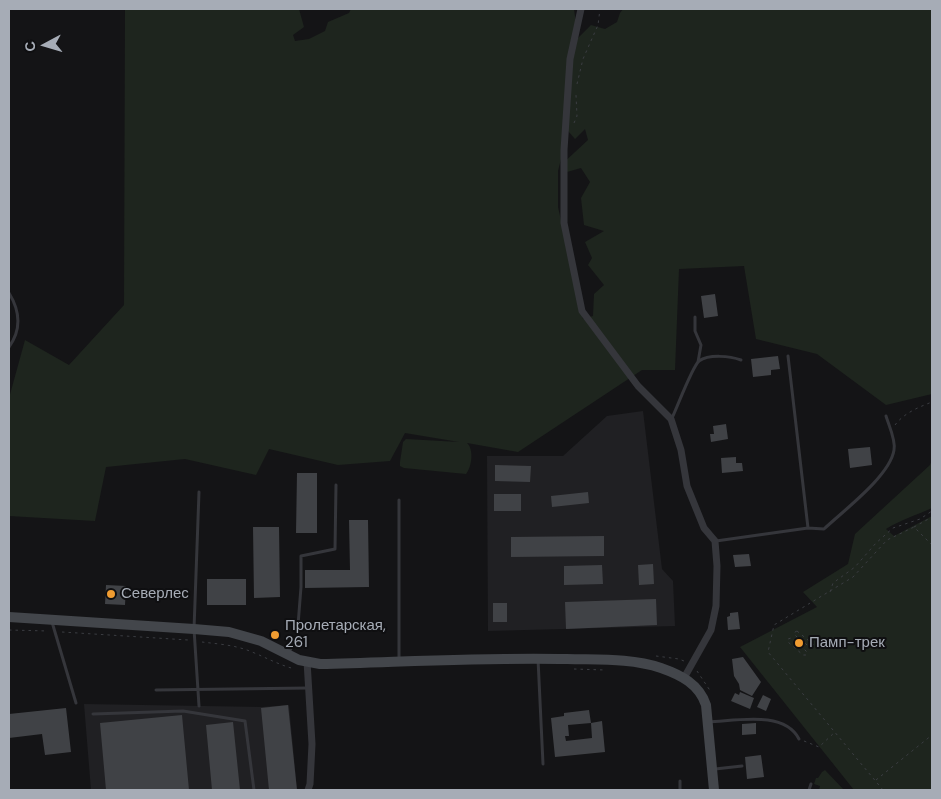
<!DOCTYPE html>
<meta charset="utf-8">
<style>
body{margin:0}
#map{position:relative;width:941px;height:799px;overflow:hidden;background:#141416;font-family:"DM Sans",sans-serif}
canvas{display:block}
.frame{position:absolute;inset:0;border:10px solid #a6acb6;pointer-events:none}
.north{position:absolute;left:20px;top:20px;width:50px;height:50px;-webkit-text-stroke:4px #0f0f11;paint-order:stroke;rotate:264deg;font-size:14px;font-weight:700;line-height:20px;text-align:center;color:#a6acb6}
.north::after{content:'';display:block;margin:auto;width:18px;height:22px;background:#a6acb6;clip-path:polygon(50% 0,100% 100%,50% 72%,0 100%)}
</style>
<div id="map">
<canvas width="941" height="799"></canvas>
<div class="frame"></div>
<div class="north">С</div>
</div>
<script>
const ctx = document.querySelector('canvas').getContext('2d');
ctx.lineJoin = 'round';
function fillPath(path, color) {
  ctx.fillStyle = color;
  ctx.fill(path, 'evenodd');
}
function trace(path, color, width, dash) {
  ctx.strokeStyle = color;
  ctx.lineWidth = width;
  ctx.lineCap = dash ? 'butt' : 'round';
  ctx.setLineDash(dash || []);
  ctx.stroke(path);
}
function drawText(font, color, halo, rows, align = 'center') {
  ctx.font = font + ' "DM Sans",sans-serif';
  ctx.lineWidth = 4;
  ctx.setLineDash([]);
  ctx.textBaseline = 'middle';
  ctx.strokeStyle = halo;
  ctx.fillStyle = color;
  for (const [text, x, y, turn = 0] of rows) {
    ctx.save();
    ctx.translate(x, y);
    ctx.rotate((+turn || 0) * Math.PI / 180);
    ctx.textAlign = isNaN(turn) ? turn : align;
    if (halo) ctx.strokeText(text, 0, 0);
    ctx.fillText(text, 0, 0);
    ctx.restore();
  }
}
fillPath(new Path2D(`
 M643 411 662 569 673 581 675 626 488 631 487 456H563L607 416Z
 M84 704 262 707 289 705 297 790H91Z`), '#202023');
fillPath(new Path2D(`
 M125 9H299L304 27 293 35 295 41 309 39 325 31 328 22 349 13 351 9H574L578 38 591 25 605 29 617 22 620 13 623 9H932V394L886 405 817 354 756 339 744 266 679 269 675 370H642L518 452 467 443C474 449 472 467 466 474L404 468 400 466V462L403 442 406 439 459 442 405 433 390 461 338 465 269 449 256 475 185 459 106 467 95 521 9 516V398L25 340 69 365 124 305ZM585 129 588 140 561 165 567 172 581 168 590 182 581 198 584 225 604 231 585 242 592 258 588 265 604 285 594 294 593 316 583 319 558 207V171L568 131 575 139Z
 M932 460V508C917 515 900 520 886 529L894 536 932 516V790H854L740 647 817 607 803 592 848 564 855 534 930 465Z
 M825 770 844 790H819L820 786 814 784 816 778H818L822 772Z`), '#1e251e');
fillPath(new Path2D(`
 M715 294 718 316 704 318 701 296Z
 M778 356 780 369 771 370V375L753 377 751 359Z
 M726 424 728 439 711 442 710 434H714L713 426Z
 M870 447 872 465 850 468 848 449Z
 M736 457V463H742L743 471 722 473 721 458Z
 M495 465 531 466 530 482 495 481Z
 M297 473H317V533H296Z
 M588 492 589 503 552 507 551 496Z
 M494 494H521V511H494Z
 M349 520H368L369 587 305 588V570H350Z
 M253 527H279L280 597 254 598Z
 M604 536V556L511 557V537Z
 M749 554 751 566 735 567 733 555Z
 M653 564 654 584 639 585 638 565Z
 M602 565 603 584 564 585V566Z
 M207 579H246V605H207Z
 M106 585 126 586 125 605 105 604Z
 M656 599 657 625 566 629 565 602Z
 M493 603H507V622H493Z
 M738 612 740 629 728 630 727 617 730 616V613Z
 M743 657 761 682 752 696 740 690 739 684 734 676 732 659Z
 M740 692 754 698 750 709 731 701 735 693 739 695Z
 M763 695 771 699 766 711 757 707Z
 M288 705 297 790H269L261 708Z
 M66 708 71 752 45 755 42 734 9 738V714Z
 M589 710 591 723 568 725 569 736H565L566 741 592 738 591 723 602 721 605 752 555 757 551 718 564 716V713Z
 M182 715 189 790H106L100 723Z
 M233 722 240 790H212L206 725Z
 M756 723V734L742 735V724Z
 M761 755 764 777 747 779 745 757Z`), '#404246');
trace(new Path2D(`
 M577 84 583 59 598 25 600 9
 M574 123 577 116 576 95
 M895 425C904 413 919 407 932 402
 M914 527 932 517
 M830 592 833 583 855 567 876 543 893 528 920 519 932 511
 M9 630 48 631
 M797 631 814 645 811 649 805 643 802 644V647L807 652 806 655H803L788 642V639L791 638 797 643 800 642 799 639 794 634 795 632Z
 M62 632 188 640
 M202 642C218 644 236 645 252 652 267 658 279 665 295 669
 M656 656 679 659 684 661
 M574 669 605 670
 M697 671 711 692
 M804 741 819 747 835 732
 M876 780 932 735
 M883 790 768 652 774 625 853 577 887 540 914 527 932 545`), '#3b3d42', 1, [2.5, 4]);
trace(new Path2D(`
 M9 293C20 311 22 329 9 347
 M695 317V331L701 345 698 362
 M672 418C677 408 692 367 699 361 709 354 730 356 741 360
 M399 500V659
 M808 528 824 529C843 511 890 476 894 450 896 440 889 426 886 416
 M716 541 808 528 788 356
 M52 622 76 703
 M289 652 297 638 301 587V556L335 549 336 485
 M538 659 543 764
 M156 690 308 688
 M199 706 194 629 199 492
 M93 714 183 711 245 721 254 790
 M708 722C736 721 784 710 799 739
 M715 769 742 766
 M680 781V790
 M809 790 811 784`), '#35363b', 3);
trace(new Path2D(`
 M581 9 570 59 564 150V223L582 311 638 386 671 419 681 450 687 486 704 528 715 541 717 566 716 606 711 630 684 678
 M307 661 312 744 310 784 308 790`), '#35363b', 7);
trace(new Path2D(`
 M9 617 194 629 229 632 261 641 299 660 320 664C402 662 485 657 567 659 598 660 631 658 661 668 681 675 699 684 706 705L714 790`), '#43464b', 10);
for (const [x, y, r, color] of [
 [111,594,5,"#f09c31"],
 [275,635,5,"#f09c31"],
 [799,643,5,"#f09c31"]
]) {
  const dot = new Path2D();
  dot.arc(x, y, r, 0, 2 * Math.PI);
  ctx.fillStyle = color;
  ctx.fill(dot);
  trace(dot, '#0f0f11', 2);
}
drawText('15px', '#a6acb6', '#0f0f11', [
 ["Северлес",121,594],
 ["Пролетарская,",285,626],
 ["261",285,643],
 ["Памп-трек",809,643]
], 'left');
</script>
